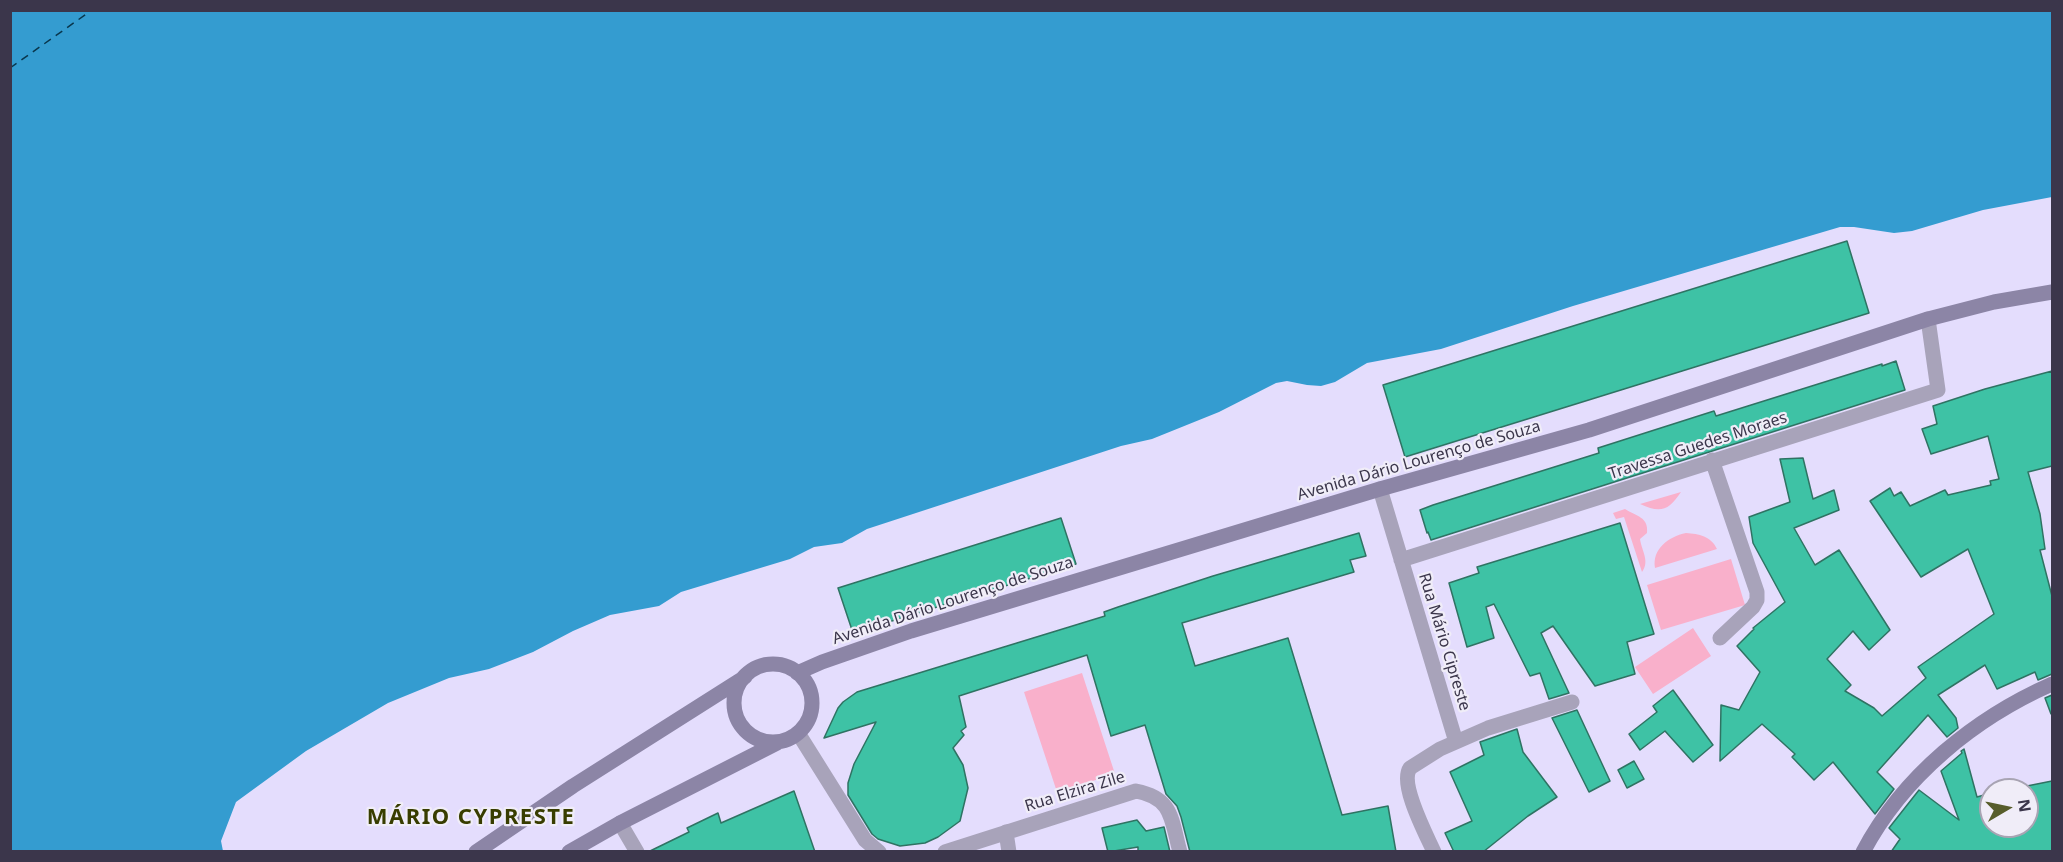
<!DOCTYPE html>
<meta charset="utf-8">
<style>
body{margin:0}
#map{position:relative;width:2063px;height:862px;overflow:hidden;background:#e4ddfd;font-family:"Noto Sans",sans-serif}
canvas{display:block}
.frame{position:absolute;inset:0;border:12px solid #3b364b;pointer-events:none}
.north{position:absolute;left:1979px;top:778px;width:60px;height:60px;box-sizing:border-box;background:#f0edf8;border:2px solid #a8a4b3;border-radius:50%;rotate:81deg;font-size:16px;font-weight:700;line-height:24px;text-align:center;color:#3b364b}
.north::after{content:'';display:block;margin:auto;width:21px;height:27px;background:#575d2b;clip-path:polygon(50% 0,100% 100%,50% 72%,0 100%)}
</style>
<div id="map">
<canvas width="2063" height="862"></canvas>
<div class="frame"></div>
<div class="north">N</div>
</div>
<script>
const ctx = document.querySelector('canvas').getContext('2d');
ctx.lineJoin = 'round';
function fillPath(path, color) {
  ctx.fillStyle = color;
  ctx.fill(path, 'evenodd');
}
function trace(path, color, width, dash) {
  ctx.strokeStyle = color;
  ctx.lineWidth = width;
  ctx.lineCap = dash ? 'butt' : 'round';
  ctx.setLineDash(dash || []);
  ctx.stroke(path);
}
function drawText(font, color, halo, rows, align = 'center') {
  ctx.font = font + ' "Noto Sans",sans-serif';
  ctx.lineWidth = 4.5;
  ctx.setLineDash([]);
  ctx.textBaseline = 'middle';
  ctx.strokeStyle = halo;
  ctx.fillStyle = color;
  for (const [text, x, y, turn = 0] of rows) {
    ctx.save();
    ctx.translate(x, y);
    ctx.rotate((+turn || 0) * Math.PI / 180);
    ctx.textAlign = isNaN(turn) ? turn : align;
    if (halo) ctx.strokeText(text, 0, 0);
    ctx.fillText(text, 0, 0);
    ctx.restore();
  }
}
fillPath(new Path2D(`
 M1681 492C1669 510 1661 514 1640 504Z
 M1625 509C1636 516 1649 517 1647 533L1640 539C1642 552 1650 561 1642 572L1624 517 1616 519 1613 513Z
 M1686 533C1699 534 1711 536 1717 549L1655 568C1652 549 1668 537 1686 533Z
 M1731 559 1745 605 1661 630 1647 585Z
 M1693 628 1711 656 1653 694 1635 667Z
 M1082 673 1115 774 1057 792 1024 692Z`), '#f9b0cb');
fillPath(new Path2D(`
 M10 11H2052V197L1983 210 1912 231 1894 233 1854 227H1840L1573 306 1441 349 1367 363 1335 382 1321 386 1307 385 1287 381 1276 383 1219 412 1152 439 1121 446 867 529 842 543 814 547 790 559 681 592 659 606 610 615 573 631 533 652 489 669 449 678 388 703 306 751 236 802 221 841 223 851H11Z`), '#349cd0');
trace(new Path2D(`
 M10 68 92 10`), '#09364c', 1.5, [8, 6]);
const building = new Path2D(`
 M1847 241 1869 313 1405 457 1383 385Z
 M1896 361 1905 390 1431 540 1428 532 1427 533 1420 510 1433 505 1599 453 1598 448 1714 411 1716 416 1882 364V366Z
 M2052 371V466L2028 472 2040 514 2045 549 2040 550 2052 596V674L2038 680 2035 672 1997 689 1985 665 1938 695 1956 718 1958 728 1947 737 1928 715 1877 772 1894 789 1875 814 1833 762 1814 780 1792 757 1795 754 1762 724 1720 761 1721 705 1739 710 1760 672 1737 646 1754 629 1753 628 1785 602 1753 543 1749 517 1790 502 1780 459 1803 458 1813 499 1834 490 1839 510 1794 528 1815 565 1839 550 1890 630 1869 650 1853 631 1827 659 1851 685 1845 691 1874 708 1882 716 1926 678 1918 667 1994 614 1968 549 1921 577 1870 501 1890 488 1894 496 1901 492 1910 506 1945 490 1948 495 1991 485 1990 481 1999 479 1988 436 1931 454 1922 429 1937 424 1933 406 1985 389Z
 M1061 518 1076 564 853 633 838 588Z
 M1620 523 1654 634 1627 642 1635 674 1595 686 1553 626 1541 633 1569 693 1549 699 1540 673 1530 676 1494 604 1486 607 1494 638 1467 647 1449 583 1479 573 1477 567Z
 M1359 533 1366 556 1350 560 1354 572 1182 623 1195 666 1288 638 1342 815 1388 806 1396 852H1190L1181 817 1177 806 1166 794 1145 725 1111 736 1087 655 959 696 966 727 961 731 964 735 953 748 963 765 968 788 960 821 938 837 925 843 900 846 878 839 872 834 848 795V783L854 764 876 722 824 738 838 708 843 702 857 692 1105 616 1104 612 1118 607 1213 576Z
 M1673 690 1713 745 1693 762 1665 731 1640 750 1629 734 1657 712 1653 706Z
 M2052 695V714H2051L2045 698Z
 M1577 710 1610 781 1589 792 1552 718Z
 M1517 729 1523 752 1557 797 1528 816 1483 852H1454L1445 833 1472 821 1450 772 1484 755 1480 742Z
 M1964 749 1977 797 1991 793V826H2027V786L2052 781V852H1891L1900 839 1889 828 1919 790 1959 820 1941 771 1962 753 1961 751Z
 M1634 761 1644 779 1627 788 1618 770Z
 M794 791 815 852H648L689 832 687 828 718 813 721 823Z
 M1137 820 1146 831 1164 827 1170 852H1138V847L1108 852 1102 828Z`);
fillPath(building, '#3ec2a5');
trace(building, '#2f7363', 1.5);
trace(new Path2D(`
 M1712 460 1757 592V600L1753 607 1720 638
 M1380 489 1456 742 1440 749 1410 768C1399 784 1426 834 1434 852
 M1401 560 1938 390 1928 319
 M798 733 865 840 879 852
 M1456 742 1488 728 1572 702
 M620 823 637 852
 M1006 832 1009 852
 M945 852 1136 791C1173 798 1171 819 1180 852`), '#a8a3ba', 15);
trace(new Path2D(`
 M734 703a39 39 0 1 1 78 0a39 39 0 1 1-78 0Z
 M797 673 822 662 911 631 1380 489 1589 430 1928 319 1994 302 2052 292
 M476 852 573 786 745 677
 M569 852 620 823 777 743
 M1863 852C1903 776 1975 718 2052 684`), '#8c85a6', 15);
drawText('16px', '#3b364b', '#f0edf8', [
 ["Travessa Guedes Moraes",1698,446,-18],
 ["Avenida Dário Lourenço de Souza",1419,461,-16],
 ["Avenida Dário Lourenço de Souza",953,601,-18],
 ["Rua Mário Cipreste",1444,642,73],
 ["Rua Elzira Zile",1075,792,-17]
]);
ctx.letterSpacing = '1.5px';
drawText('bold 22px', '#383d00', '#f0edf8', [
 ["MÁRIO CYPRESTE",471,818]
]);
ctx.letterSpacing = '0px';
</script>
